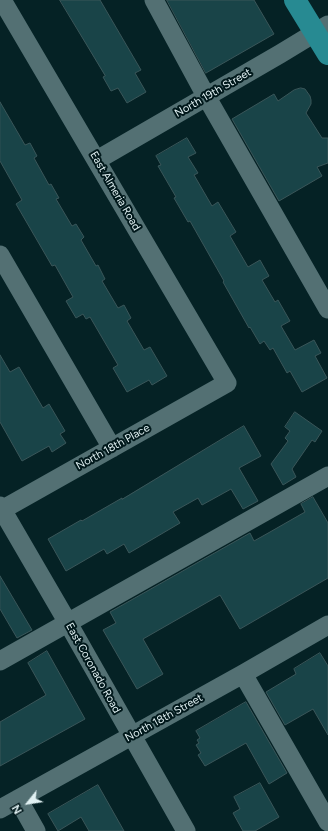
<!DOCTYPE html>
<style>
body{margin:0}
#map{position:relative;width:328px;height:831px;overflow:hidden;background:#052225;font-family:Figtree,sans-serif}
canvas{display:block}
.north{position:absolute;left:8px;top:783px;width:40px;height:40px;-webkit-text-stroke:3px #00181b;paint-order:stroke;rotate:240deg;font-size:11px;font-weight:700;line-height:16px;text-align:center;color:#e1f1f3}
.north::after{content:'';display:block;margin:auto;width:14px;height:18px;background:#e1f1f3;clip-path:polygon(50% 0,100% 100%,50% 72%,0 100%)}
</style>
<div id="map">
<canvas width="328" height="831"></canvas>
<div class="north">N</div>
</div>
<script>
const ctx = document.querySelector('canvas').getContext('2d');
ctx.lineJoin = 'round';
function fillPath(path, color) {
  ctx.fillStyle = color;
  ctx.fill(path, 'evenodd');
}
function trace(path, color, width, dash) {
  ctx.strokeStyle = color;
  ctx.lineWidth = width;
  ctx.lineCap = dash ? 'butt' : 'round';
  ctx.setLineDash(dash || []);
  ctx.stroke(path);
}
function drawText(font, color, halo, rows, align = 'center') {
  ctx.font = font + ' Figtree,sans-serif';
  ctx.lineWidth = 4;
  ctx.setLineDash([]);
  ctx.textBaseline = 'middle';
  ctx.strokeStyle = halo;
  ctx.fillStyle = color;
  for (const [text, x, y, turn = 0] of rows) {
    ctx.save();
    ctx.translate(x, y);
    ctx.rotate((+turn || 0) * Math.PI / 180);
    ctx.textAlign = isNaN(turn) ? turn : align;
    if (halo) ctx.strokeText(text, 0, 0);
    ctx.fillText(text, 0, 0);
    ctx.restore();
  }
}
const building = new Path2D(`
 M60 0H100L141 70 135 73 146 92 127 103 118 88 111 91 103 77 105 76Z
 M167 0H254L274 34 206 73Z
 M301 88 305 89 310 96 311 100V104L306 113 322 138H328V163L317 167 322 176 279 201 232 119 274 94 278 101 294 90Z
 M0 102 25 145 30 143 37 156 34 158 49 185 51 184 59 198 56 199 72 226 76 224 84 237 81 240 96 266 98 265 105 279 102 281 118 308 124 305 131 318 127 321 144 350 150 347 167 376 152 385 149 380 127 392 113 368 118 365 90 317 86 319 83 314 76 318 66 301 73 297 55 265 52 266 16 204 22 200 0 161Z
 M187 138 196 153 188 157 198 173 194 175 212 206 218 202 236 232 230 236 248 267 260 260 269 276 262 280 275 302 278 300 290 321 281 326 295 350 314 340 321 353 315 356 327 378 302 392 290 371 287 373 273 348 270 350 264 341 260 344 250 327 249 328 223 282 224 281 190 221 188 222 174 198 176 197 158 166 161 165 156 156Z
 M0 355 10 372 19 367 43 408 49 404 65 431 60 434 66 443 52 452 49 446 22 461 0 422Z
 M295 412 322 431 315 442 312 440 292 469 296 477 283 485 271 464 288 441 285 438 290 431 285 427Z
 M244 426 261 456 239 468 258 501 243 509 231 489 202 505 198 498 173 512 180 523 129 553 124 544 107 554 104 549 66 571 48 539 81 520 82 521 122 498V499Z
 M313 497 328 523V578L240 629 220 595 143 639 163 674 137 689 103 630 116 623 110 612 250 533 254 541 270 532 305 512 301 504Z
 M0 576 32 630 17 638 0 609Z
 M47 651 85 719 0 766V722L46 695 28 663Z
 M320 653 328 666V735L313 709 285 725 266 692 296 674 294 669Z
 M246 702 287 773 269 784 246 743 205 766 198 755 201 753 196 745 199 743 197 740 200 738 196 731Z
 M260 783 279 817 255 831H243L233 813 240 809 234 797Z
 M98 785 124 831H89L81 817 58 831 48 814Z`);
fillPath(building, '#194448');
trace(building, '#3a5659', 1);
trace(new Path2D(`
 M154 0 206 96 328 309
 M97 160 280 54 328 25
 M0 255 112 448
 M0 506 68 623 186 831
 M0 511 227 383 2 0
 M0 661 328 476
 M243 674 328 822
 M18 799 36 831
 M0 809 243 674 328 625`), '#537073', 19);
trace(new Path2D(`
 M295 0 328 54`), '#278a92', 22);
drawText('11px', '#e1f1f3', '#00181b', [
 ["North 19th Street",213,93,-30],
 ["East Almeria Road",115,191,60],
 ["North 18th Place",113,447,-29],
 ["East Coronado Road",93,668,61],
 ["North 18th Street",164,718,-29]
]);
</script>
